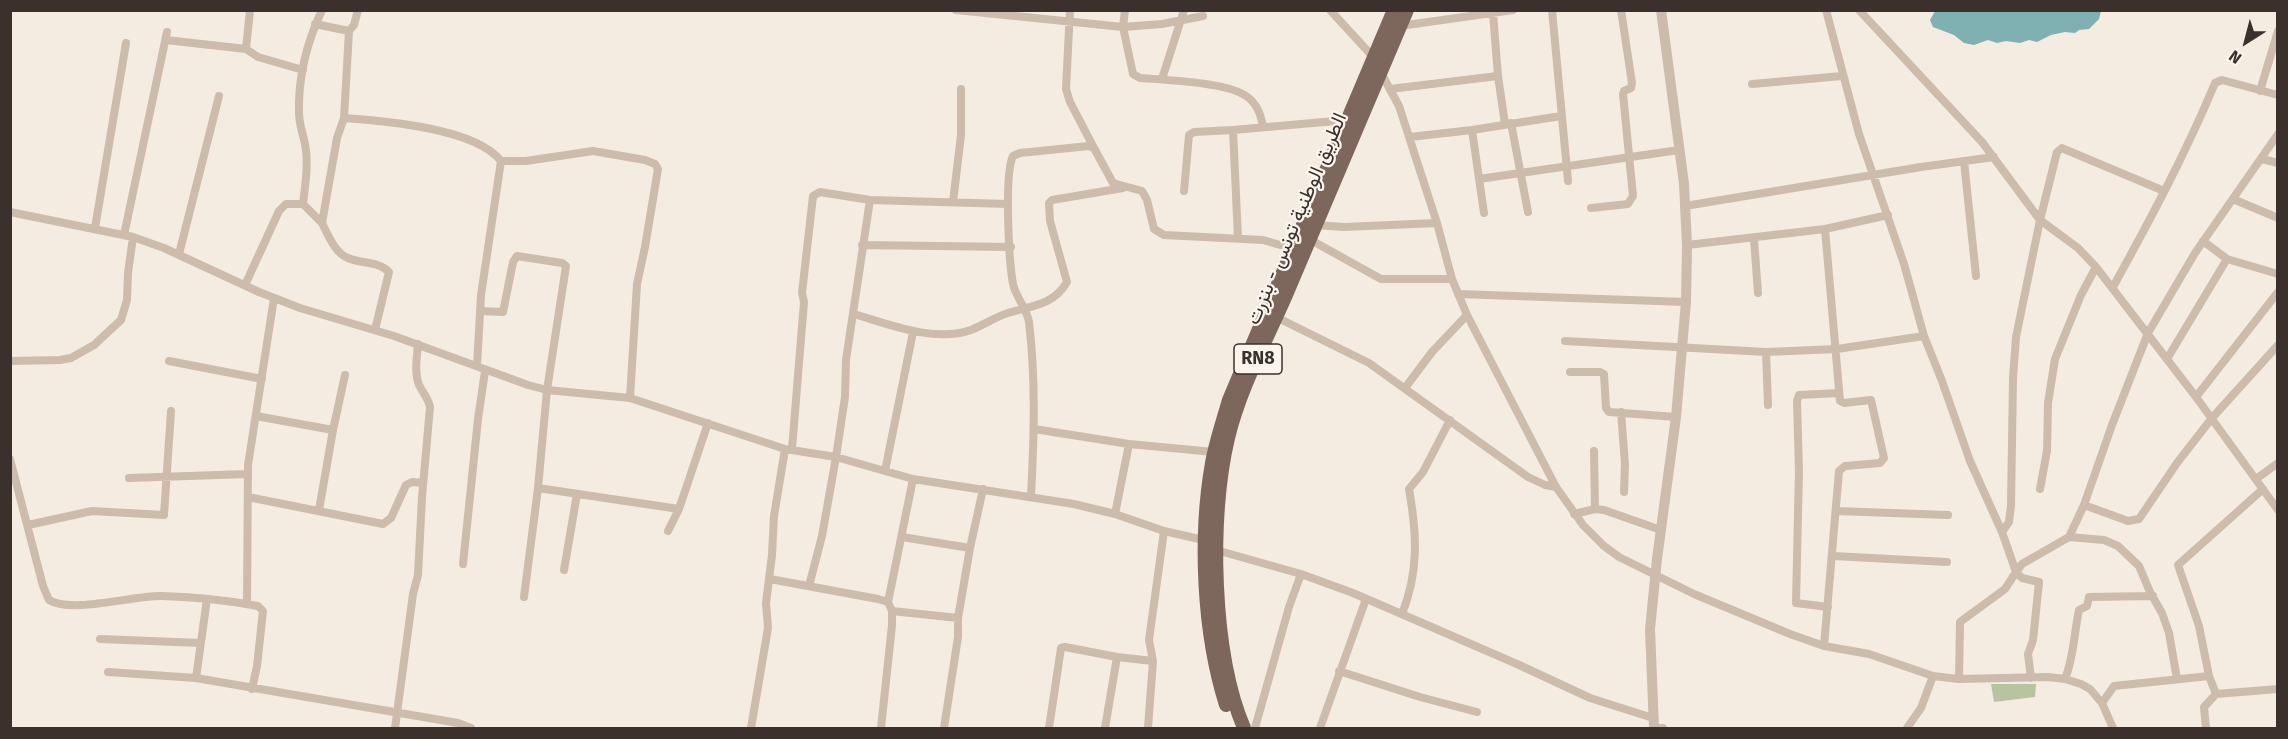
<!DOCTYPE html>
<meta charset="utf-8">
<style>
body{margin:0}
#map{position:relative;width:2288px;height:739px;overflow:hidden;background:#f4ebe1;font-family:"Fira Sans",sans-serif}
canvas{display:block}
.frame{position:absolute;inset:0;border:12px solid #3b302b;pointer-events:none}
.north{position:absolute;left:2216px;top:12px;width:60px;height:60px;-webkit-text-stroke:4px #fbf5ee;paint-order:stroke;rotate:216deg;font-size:16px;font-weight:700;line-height:24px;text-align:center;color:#3b302b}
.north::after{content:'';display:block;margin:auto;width:21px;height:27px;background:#3b302b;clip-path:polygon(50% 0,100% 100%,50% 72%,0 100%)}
</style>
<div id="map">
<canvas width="2288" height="739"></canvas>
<div class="frame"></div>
<div class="north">N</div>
</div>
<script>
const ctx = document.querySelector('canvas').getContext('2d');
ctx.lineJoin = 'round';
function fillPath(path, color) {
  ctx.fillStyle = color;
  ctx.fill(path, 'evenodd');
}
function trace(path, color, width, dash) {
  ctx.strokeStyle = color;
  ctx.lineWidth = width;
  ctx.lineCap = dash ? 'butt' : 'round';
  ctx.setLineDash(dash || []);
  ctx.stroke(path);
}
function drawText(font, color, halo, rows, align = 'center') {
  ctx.font = font + ' "Fira Sans",Vazirmatn,sans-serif';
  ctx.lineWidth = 4.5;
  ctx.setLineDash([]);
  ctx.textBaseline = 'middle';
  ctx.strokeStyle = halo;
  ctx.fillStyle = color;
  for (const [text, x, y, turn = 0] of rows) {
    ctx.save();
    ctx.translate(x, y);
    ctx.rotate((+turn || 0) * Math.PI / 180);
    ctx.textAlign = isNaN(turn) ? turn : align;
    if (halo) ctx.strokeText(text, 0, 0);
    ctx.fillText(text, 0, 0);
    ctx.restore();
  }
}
fillPath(new Path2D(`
 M1991 684H2036L2035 697 1994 702Z`), '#b8c4a0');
fillPath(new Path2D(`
 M1935 11V10L2101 11 2099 19 2089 29 2079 30 2075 33 2065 32 2051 35 2037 42 2029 40 2020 43 2006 41 1997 43 1988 40 1974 45 1964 43 1954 35 1933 27 1930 20Z`), '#7fb0b2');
trace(new Path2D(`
 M250 10 246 49 258 57 303 70
 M956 10 1123 27 1162 24 1203 16
 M1070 10 1066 89 1070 102 1094 148
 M1125 10 1123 27 1133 74 1140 78C1165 80 1226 82 1246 96 1257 103 1261 114 1263 127
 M1330 10 1375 59
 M1552 10 1568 181
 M1826 10 1859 134 1904 264 1924 336 1942 381 1970 461 2002 532 2016 572 2005 589 1960 622 1959 679
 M1859 10 1982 142 2040 220 2078 248 2096 267 2196 397 2278 510
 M1493 13 1498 76 1505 124
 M315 24 349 31 354 25 358 10
 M1400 26 1513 10
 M166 40 246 49
 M1380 71 1399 106 1437 223 1452 279 1467 315 1556 487 1583 525 1604 546 1619 557 1694 594 1790 634 1824 646 1869 654 1933 676 1959 679 2048 677 2065 679 2081 684 2090 689 2102 703 2113 728
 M1162 79 1184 10
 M1752 84 1842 76
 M1390 89 1498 76
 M2260 91 2278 31
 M344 118C385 121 475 128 501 161L481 295 477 366
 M1511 123 1528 212
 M1472 130 1484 213
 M1410 137 1472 130 1561 116
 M2262 159 2278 163
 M501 161H526L593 151 645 160 655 164 658 169 645 247 637 284 630 398
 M1964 161 1976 276
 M1479 179 1679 150
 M1184 191 1189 135 1194 132 1233 130
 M2233 199 2278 218
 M953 202 961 135V89
 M303 204 322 223 337 138 344 118 349 31
 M1685 206 1921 167 1994 157
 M1591 208 1628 204 1633 196 1623 94 1624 91 1631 88 1632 83 1621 10
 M10 212 133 237 164 248 259 292 300 308 394 336 528 385 547 390 630 398 785 449 836 457 913 479 1074 504 1115 514 1164 531 1208 541
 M322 223C328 235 335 253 348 258 361 264 379 261 389 272L375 330
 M1315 225 1344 227 1437 223
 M95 228 126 43
 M124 235 167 32
 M1238 238 1233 130 1347 120
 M1309 239 1381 279H1452
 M1754 239 1758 293
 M2203 241 2227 259 2278 274
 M862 245 1011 247
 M1687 245 1825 229 1888 215
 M179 254 219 96
 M245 285 279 211 286 204H303C305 185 309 164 305 144 303 134 299 124 299 113 298 78 307 42 322 10
 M2113 287C2150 220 2186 153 2215 83L2222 80 2278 95
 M1458 294 1686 302
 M480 311 503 312 513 262 517 256 562 263 566 266 547 390 538 488 524 597
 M854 314C888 324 935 343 971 330 984 325 995 317 1008 313 1031 306 1054 305 1067 282L1050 221 1049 203 1052 200 1123 188
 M1276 317 1369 363 1528 477 1545 485 1556 487
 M1565 341 1766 352 1837 349 1924 336
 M1766 352 1768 405
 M2167 359 2227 259
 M10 361 60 360 71 358 94 345 121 320 127 300 128 273 133 237
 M169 361 262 379
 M1570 372H1600L1604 374 1606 408 1609 412 1676 417
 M1405 388 1432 352 1467 315
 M2196 397 2278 292
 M1621 412 1625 464 1624 492
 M256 416 333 430 319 510
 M1034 429 1129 444 1214 452
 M333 430 345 375
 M792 449 804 302 802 293 813 196 820 192 870 200
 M1594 451 1595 509
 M10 459 43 586 49 600C72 614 134 595 162 596 194 597 227 600 258 606L263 611 257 666 252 689
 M885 471 913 332
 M129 478 248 474
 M2256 479 2278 463
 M538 488 679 509
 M2040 489 2047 451 2048 403 2055 359 2081 295 2096 267
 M1031 496C1034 438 1036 380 1029 322 1027 308 1016 298 1013 284 1009 262 1004 174 1013 156L1020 153 1089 146 1094 148 1113 183 1142 191 1147 200 1154 229 1164 235 1263 240 1294 249
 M248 497 383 524 391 518 406 485 412 482 423 483
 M2084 505 2128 521 2139 519 2177 463 2212 418 2278 345
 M1836 511 1948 515
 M1115 514 1129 444
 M1574 514 1595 509 1604 510 1661 530
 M28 525 92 511 164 515 171 411
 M668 531 679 509 708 423
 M2002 532 2009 522 2011 506 2013 378 2016 337 2040 220 2057 152 2062 148 2064 149 2164 191
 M902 537 970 548
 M2069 537 2084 505 2112 425 2148 333 2195 253 2278 134
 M1216 550 1301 574 1353 593 1517 664 1590 698 1653 718
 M1833 556 1947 562
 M463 564 478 419 485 371
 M564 570 577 494
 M770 579 878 599 888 602 892 611V625L881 728
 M809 586 822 536 836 457 845 397 846 360 870 200 1008 204
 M207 599 196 678 458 723 471 728
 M888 602 913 479
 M247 604 248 465 274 298
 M1828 607 1796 603 1799 471 1797 401 1799 395 1839 393
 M892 611 958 618V637L944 728
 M1402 614C1419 571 1417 535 1409 489L1423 472 1450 420
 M958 618 970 548 983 489
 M100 639 201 643
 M1824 646 1839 471 1845 466 1880 463 1884 458 1871 400 1844 403 1840 401 1825 229
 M1339 671 1420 697 1477 712
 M108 672 196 678
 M2031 678 2028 654 2033 640 2039 582 2022 578 2016 572 2022 564 2069 537 2104 540 2118 546 2139 566 2150 592 2162 613 2169 633 2177 679
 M2065 679C2074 657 2074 633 2079 610L2087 606 2089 597 2153 596
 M2216 694 2278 689
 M2102 703 2114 686 2209 676
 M395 728 413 594 418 575 422 497 430 407C428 398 423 393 419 385 414 372 417 357 418 344
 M751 728 768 628 766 603 772 555 774 516 785 449
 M1049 728 1061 648 1065 647 1117 657 1153 661
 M1105 728 1117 657
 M1148 728 1153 661 1149 640 1164 531
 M1255 728 1289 607 1301 574
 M1320 728 1366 599
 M1654 728H1663
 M1907 728 1921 708 1933 676
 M2206 728 2204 707 2216 694 2209 676 2199 626 2178 565 2263 489`), '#cdbbac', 8);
trace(new Path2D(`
 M1654 728 1650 629 1657 559 1676 417 1686 302 1687 245 1684 184 1661 10`), '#cdbbac', 10);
trace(new Path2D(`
 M1226 705C1203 632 1199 537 1212 463 1216 441 1223 421 1229 400L1394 10
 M1244 728C1212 653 1209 517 1228 438 1240 388 1266 341 1286 295 1326 200 1366 105 1407 10`), '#7d675c', 14);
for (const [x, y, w] of [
 [1258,359,48]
]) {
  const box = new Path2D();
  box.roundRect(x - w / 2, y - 15, w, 30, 4.5);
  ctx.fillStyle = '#fbf5ee';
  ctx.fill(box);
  trace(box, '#3b302b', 1.5);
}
drawText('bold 18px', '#3b302b', null, [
 ["RN8",1258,359]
]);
drawText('20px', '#3b302b', '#fbf5ee', [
 ["الطريق الوطنية تونس - بنزرت",1297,219,-67]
]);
</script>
